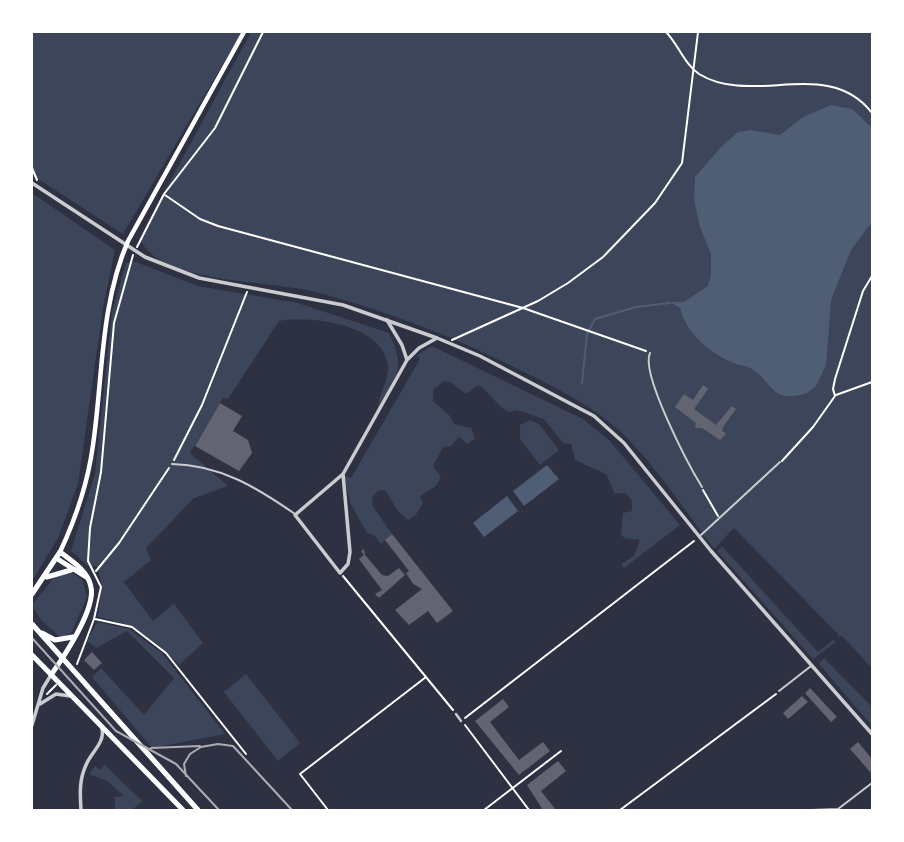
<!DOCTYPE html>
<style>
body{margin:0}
#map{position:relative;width:904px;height:842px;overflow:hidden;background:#2d3142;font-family:"Asap Condensed",sans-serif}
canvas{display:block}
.frame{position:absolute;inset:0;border:33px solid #fff;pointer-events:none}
</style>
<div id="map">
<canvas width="904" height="842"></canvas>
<div class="frame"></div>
</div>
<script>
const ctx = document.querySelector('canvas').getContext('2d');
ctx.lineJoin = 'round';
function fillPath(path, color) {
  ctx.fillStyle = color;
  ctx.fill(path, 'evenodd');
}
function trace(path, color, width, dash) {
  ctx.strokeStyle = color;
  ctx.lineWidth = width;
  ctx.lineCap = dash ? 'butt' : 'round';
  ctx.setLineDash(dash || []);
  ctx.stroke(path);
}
fillPath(new Path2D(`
 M32 32H242L123 234 32 175Z
 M251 32H872V668L842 636 837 637 838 634 734 528 714 549C686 512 655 465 622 433 594 407 562 391 528 374 459 339 387 310 311 291 271 281 155 283 140 238L144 229Z
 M32 193 115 250 103 308 78 484 58 538 32 581Z
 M136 262 198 286 298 303 389 333C406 368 397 376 378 408 378 395 389 381 388 366 383 323 311 316 279 321L228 399 223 398 190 453 228 486 194 498 146 548 151 560 124 582 153 621 174 604 203 643 179 665C154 639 134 624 98 617L102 585 97 566H88L71 551 95 474 112 312 126 263Z
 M432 346 583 419 610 441 680 525 624 568 621 564 634 556 640 540 624 538 621 534 623 513 632 511V501L626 493 615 494 606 474 575 460 571 444 563 443 544 419 517 410 510 412C497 408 492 393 478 385L466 394 450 382 444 381 433 390V401L450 416 454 424 471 428 475 439 467 444 459 437 451 446 443 447 433 466 441 477 436 486 420 496 423 503 415 516 408 520 398 511 385 490 378 491 373 496 372 505 392 534 381 544 374 535 367 533 350 503 344 475 351 478 420 359 417 355Z
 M530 420 539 424 559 450 540 465 520 439V425Z
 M722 546 818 652 833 640 836 642 813 659 717 551Z
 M72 573 82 579 87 597 72 632 61 638 41 620 32 605 55 576Z
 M97 622 129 629 162 653 225 734 152 748 92 677 101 668 144 715 174 678 127 631 96 648 87 641Z
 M824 658 872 707V726L819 664Z
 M246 674 300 743 278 761 224 692Z
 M104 764 142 801 132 810H115V797L124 796 107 781 89 774 95 766 101 770Z`), '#3c4559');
fillPath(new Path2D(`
 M831 105 852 109 872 128V222L851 250 831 300 826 365 816 386 807 393C770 404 775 384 752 369 745 365 738 365 731 362 708 352 686 332 680 308L670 302H684L708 286 711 275V254L700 227 694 199 695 177 721 147 738 132 751 130 780 135 803 117Z
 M547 465 559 479 524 506 513 491Z
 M507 496 518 511 484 537 473 523Z`), '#4f5d75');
trace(new Path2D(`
 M582 383 587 334 595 319 636 307 670 303`), '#4f5d75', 2);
fillPath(new Path2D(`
 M703 385 708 389 694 409 716 425 732 406 736 409 723 427 722 430 726 434 720 440 702 428H695L696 423 675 407 684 394 693 400Z
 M220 403 242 416 233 431 248 440 252 453 239 471 195 446Z
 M392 534 453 611 437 623 428 611 409 625 395 610 422 589 413 584 406 573 409 571 385 540Z
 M364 549 365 555 382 575 388 576 399 568 405 575 379 598 375 594 382 590 359 559 364 555 361 551Z
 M92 652 102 663 94 670 84 660Z
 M810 688 837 717 831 722 805 693Z
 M802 696 808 702 788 719 783 713Z
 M503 699 509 707 490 722 519 760 543 742 550 751 519 775 475 721Z
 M858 742 872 759 871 773 850 749Z
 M558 761 566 771 541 791 556 810H543L527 785Z`), '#626471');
trace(new Path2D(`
 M666 32C678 44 685 65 699 74 753 107 828 56 872 113
 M32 168 37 180
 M165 195 200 219 218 226 523 308 646 351
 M137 247 164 194 215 128 263 32
 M452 340 538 301 568 283 603 257 655 203 682 163 698 32
 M836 395 872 382
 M174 460 202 405 247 292
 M782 461 813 427 835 396 833 389 835 379 863 291 872 276
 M703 490 718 516
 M96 571 119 543 169 468
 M343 576 453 710
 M95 619 132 627 166 653 246 754
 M77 664 94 619 101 587 88 561 90 528 101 472 114 323 133 255
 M47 694 56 685
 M465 718 694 541
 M465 725 529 810
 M328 810 300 774 426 677
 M484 810 561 751
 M620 810 776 694`), '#fff', 2);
trace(new Path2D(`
 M650 353C640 373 689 466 702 487
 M172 464C220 465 256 487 295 514
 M701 535 780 462
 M779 691 811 666
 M811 810 838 809 872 783`), '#caccd0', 2);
trace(new Path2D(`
 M456 714 461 721`), '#caccd0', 2.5);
trace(new Path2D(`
 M387 320 402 345 407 360
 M343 474 350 552 348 564 340 573 295 515 343 474 407 360 419 348 437 338
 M81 810C80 794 79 780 86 765 91 752 105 743 102 729`), '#caccd0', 3.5);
trace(new Path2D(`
 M32 183 145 257 199 278 343 305 437 338 480 356 594 416 624 443 711 551 872 734
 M40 704 56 694 70 696
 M32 725 43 688 51 675`), '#caccd0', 3.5);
trace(new Path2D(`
 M60 552C76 518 88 482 93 445 103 377 100 306 128 241L244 32`), '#fff', 4.5);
trace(new Path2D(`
 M56 558 86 577
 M47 577 71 570
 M32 594 60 552C72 561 88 571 91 587 96 609 63 658 51 675
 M32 624 198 810
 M42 633 55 640 73 637
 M32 655 183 810`), '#fff', 5);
trace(new Path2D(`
 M32 638 116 731 176 764 219 810
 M151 748 200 746
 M186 776 184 764 190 754 201 747 218 744 233 746 292 810`), '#abadb3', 2);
</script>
